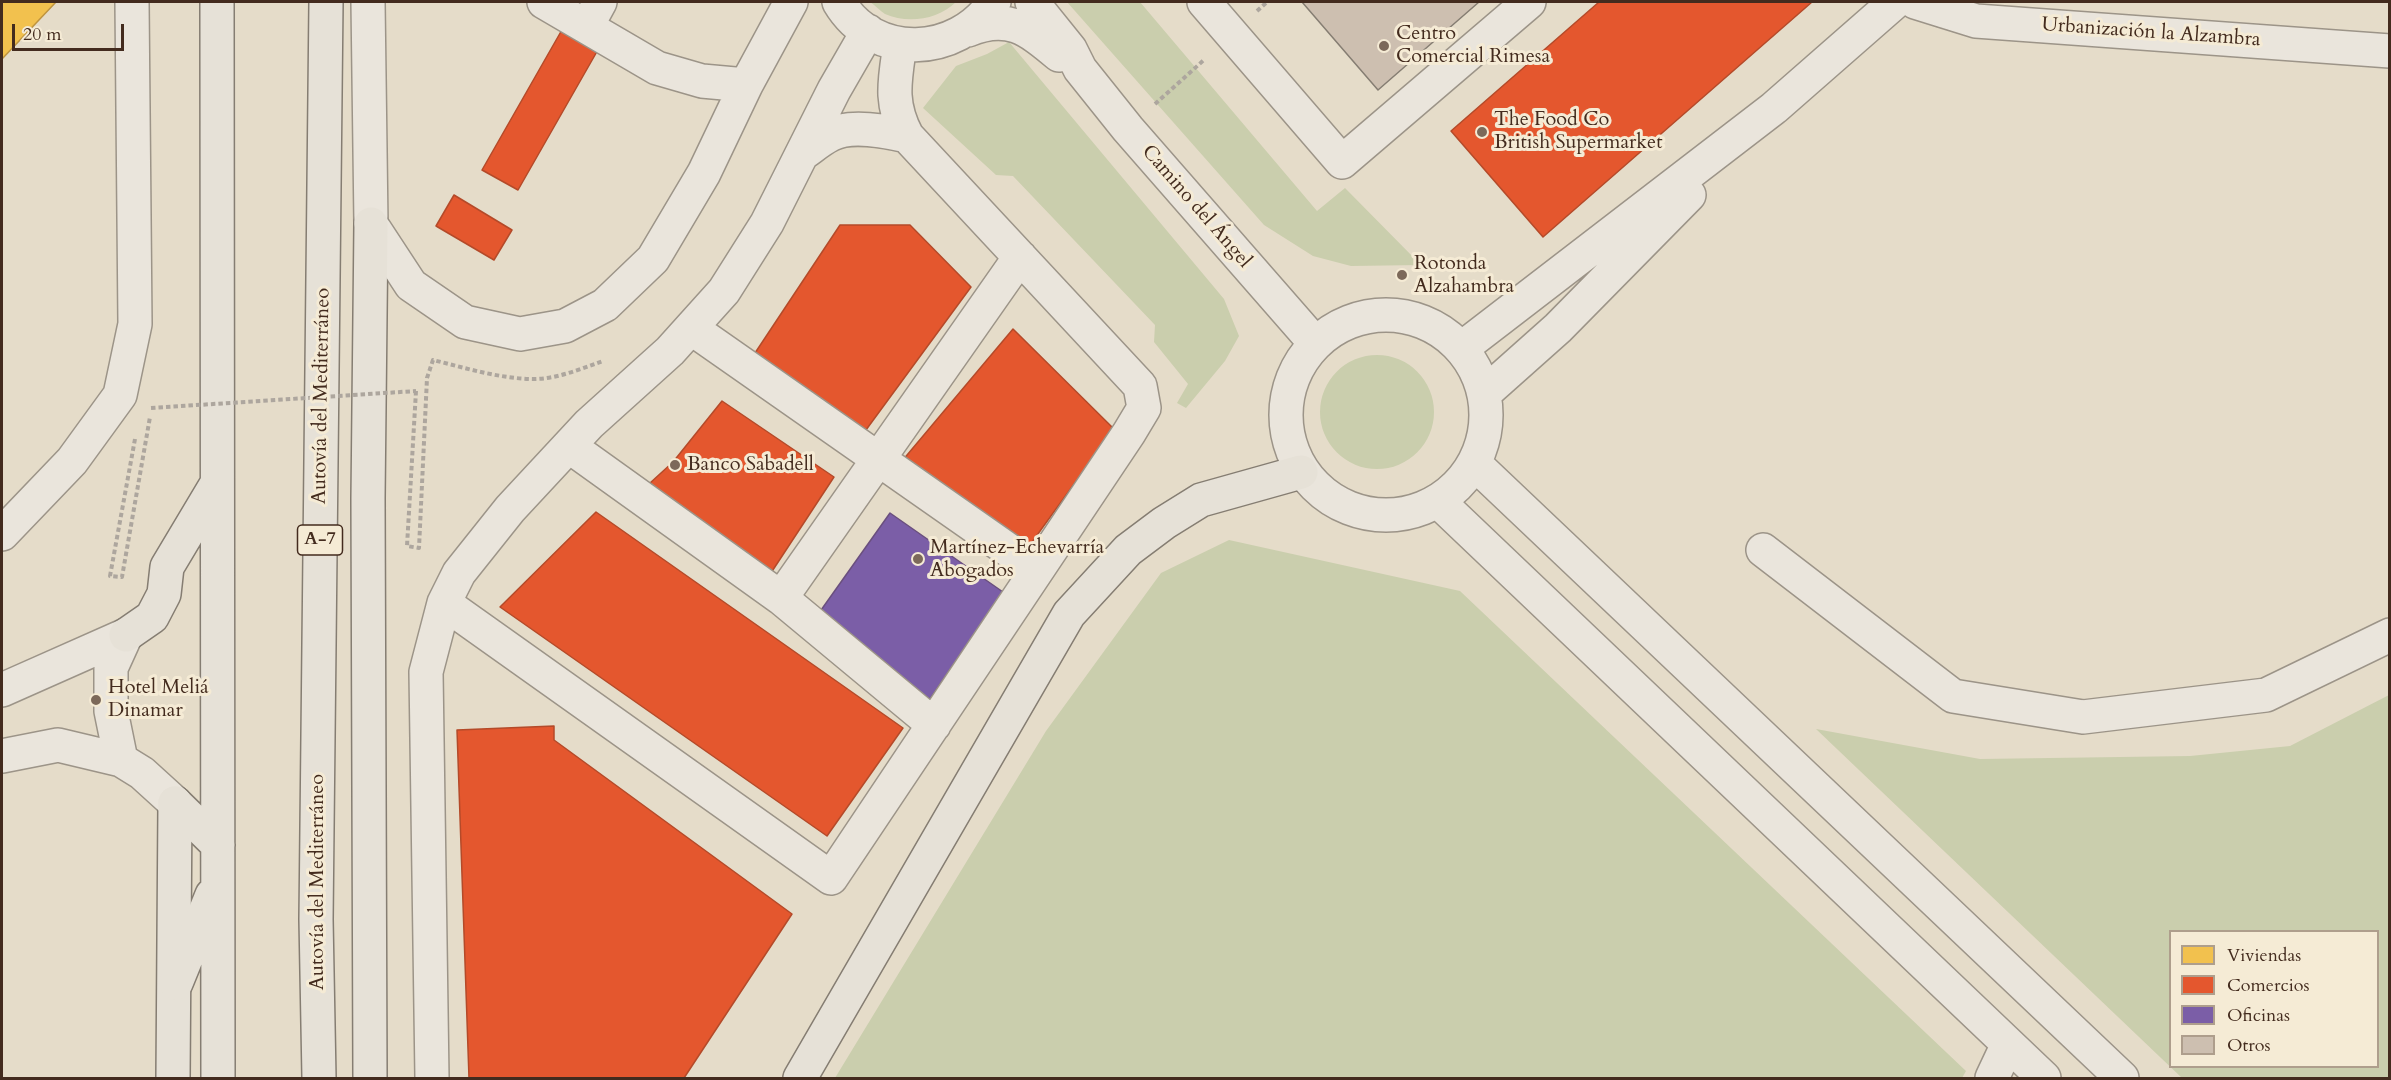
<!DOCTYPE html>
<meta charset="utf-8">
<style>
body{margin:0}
#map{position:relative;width:2391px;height:1080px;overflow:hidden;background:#e5dcc9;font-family:Cardo,serif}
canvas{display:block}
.frame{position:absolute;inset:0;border:3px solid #432b1e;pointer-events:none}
.legend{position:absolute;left:2169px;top:930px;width:210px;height:138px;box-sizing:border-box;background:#f5ebd5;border:2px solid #ae9e8c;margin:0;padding:8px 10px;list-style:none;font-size:18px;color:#432b1e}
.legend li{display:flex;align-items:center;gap:12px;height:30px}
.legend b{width:30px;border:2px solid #ae9e8c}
.scale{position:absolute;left:12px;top:24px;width:112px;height:27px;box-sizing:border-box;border:3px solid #432b1e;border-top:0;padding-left:8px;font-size:18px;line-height:21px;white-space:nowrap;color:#432b1e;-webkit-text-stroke:4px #f5ebd5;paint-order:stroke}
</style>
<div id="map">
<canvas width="2391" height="1080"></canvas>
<div class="frame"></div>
<ul class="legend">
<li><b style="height:16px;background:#f2c14e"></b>Viviendas</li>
<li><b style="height:16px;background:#e4572e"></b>Comercios</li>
<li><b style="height:16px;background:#7b5ea7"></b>Oficinas</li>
<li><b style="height:16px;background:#cdbfb0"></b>Otros</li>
</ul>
<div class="scale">20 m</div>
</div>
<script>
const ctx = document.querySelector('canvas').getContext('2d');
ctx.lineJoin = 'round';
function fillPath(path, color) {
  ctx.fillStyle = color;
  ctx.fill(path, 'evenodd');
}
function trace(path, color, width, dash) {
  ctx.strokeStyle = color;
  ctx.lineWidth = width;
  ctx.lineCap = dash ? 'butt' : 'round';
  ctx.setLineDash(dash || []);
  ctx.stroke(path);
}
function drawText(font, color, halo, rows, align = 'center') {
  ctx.font = font + ' Cardo,serif';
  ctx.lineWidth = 6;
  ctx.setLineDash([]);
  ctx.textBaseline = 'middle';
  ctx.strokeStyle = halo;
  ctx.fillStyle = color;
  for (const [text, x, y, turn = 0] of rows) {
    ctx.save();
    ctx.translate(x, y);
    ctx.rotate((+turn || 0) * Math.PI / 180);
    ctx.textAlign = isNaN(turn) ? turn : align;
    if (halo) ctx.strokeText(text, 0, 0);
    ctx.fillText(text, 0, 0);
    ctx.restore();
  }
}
fillPath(new Path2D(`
 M870 2H956C938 20 907 24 885 14 880 11 875 5 870 2Z
 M1067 2H1140L1317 211 1345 188 1421 265 1351 266 1313 256 1264 225Z
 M1009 42 1224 299 1239 336 1225 361 1186 408 1177 403 1188 384 1154 342 1155 325 1013 176 996 175 923 108 956 66 987 54Z
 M1320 412a57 57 0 1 1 114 0a57 57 0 1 1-114 0Z
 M1229 540 1460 591 1966 1071 1962 1078H835L1046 731 1161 573Z
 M2389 695V1078H2182L1816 729 1980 759 2190 756 2290 746ZM2170 932H2378V1066H2170Z`), '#cacead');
const homes = new Path2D(`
 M2 2H56L2 59Z`);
fillPath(homes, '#f2c14e');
trace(homes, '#be9440', 1.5);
const shops = new Path2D(`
 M1599 2H1812L1543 237 1451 131Z
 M563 28 599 48 518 190 482 170Z
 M454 195 512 230 494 260 436 226Z
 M840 225H910L971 287 863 434 755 353Z
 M1013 329 1114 429 1027 549 902 461Z
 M722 401 834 477 765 582 638 494 673 462Z
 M596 512 903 728 827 836 500 607Z
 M554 726V740L792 914 684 1078H469L457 730Z`);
fillPath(shops, '#e4572e');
trace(shops, '#b44a29', 1.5);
const offices = new Path2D(`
 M890 513 1003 592 930 699 814 620Z`);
fillPath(offices, '#7b5ea7');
trace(offices, '#6a4f7e', 1.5);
const building = new Path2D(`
 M1302 2H1479L1378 90Z`);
fillPath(building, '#cdbfb0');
trace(building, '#857d72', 1.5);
const minor = new Path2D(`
 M368 2 371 224 411 285 465 322 520 334 565 326 605 305 653 259 704 173 746 85 791 2
 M544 2 657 68 702 81 746 85
 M839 2C874 61 957 57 994 2
 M1032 2 1070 49 1080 69 1128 129 1315 343
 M1204 2 1342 162 1529 2
 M1915 2 1976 21 2390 51
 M587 26 600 2
 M968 30C1008 13 1028 29 1059 55
 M802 154C811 148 820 140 830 135 849 124 886 131 907 136
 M1286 415a100 100 0 1 1 200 0a100 100 0 1 1-200 0Z
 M691 328 1037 570
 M1462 348 1774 108 1895 2
 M1485 393 1558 328 1689 195
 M569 446 781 598 934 725
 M1475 464 2122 1078
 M1439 502 2044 1078
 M2 534 72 461 120 395 135 324 132 2
 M1763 550 1953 696 2083 717 2266 695 2390 635
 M781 598 1020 257
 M444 603 831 878 1129 433 1144 408 1140 386 907 136C889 102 895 80 900 44
 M2 690 126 635
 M2 756 58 745 121 760 142 773 175 803
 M121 760 111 711V668L126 635
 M432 1078 426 672 444 603 459 573 510 509 589 424 670 351 724 291 767 223 834 90 868 31
 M1992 1078 2008 1044`);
const major = new Path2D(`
 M173 1078 175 803
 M370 1078 368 498 371 224
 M800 1078 1069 614 1128 550 1164 523 1201 500 1301 472`);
const highway = new Path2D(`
 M217 2 218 1078
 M126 635 152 617 164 594 167 567 216 485
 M175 803 218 845
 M176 983 212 895
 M319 1078 316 919 326 2`);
trace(minor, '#9c9488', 36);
trace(major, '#857d72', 36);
trace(highway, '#857d72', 36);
trace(new Path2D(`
 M1257 11 1267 2
 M1155 104 1205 59
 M416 391 407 546 419 548 427 378 433 360C465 368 498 378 530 379 555 380 580 369 603 361
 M135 439 110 576 122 577 150 417`), '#ada69e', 4, [4.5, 3]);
trace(minor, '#eae5dc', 33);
trace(major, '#e6e1d7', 33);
trace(highway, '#e6e1d7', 33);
trace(new Path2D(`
 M151 408 416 391`), '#ada69e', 4, [4.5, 3]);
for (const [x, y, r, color] of [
 [1384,46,6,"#7c695a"],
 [1482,132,6,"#7c695a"],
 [1402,275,6,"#7c695a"],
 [675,465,6,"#7c695a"],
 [918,559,6,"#7c695a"],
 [96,700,6,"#7c695a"]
]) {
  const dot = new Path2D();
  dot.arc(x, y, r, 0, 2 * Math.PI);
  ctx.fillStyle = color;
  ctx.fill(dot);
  trace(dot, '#f5ebd5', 2);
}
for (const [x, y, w] of [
 [320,540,45]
]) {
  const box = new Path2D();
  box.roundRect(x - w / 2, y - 15, w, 30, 4.5);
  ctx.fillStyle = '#f5ebd5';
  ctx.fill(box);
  trace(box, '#432b1e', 1.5);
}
drawText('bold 18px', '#432b1e', null, [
 ["A-7",320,540]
]);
drawText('20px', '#432b1e', '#f5ebd5', [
 ["Urbanización la Alzambra",2151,33,4],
 ["Camino del Ángel",1196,207,49],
 ["Autovía del Mediterráneo",322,396,-89],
 ["Autovía del Mediterráneo",318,882,-90]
]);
drawText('20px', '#432b1e', '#f5ebd5', [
 ["Centro",1396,34],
 ["Comercial Rimesa",1396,57],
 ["The Food Co",1494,120],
 ["British Supermarket",1494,143],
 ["Rotonda",1414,264],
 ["Alzahambra",1414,287],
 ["Banco Sabadell",687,465],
 ["Martínez-Echevarría",930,548],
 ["Abogados",930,571],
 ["Hotel Meliá",108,688],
 ["Dinamar",108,711]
], 'left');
</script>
